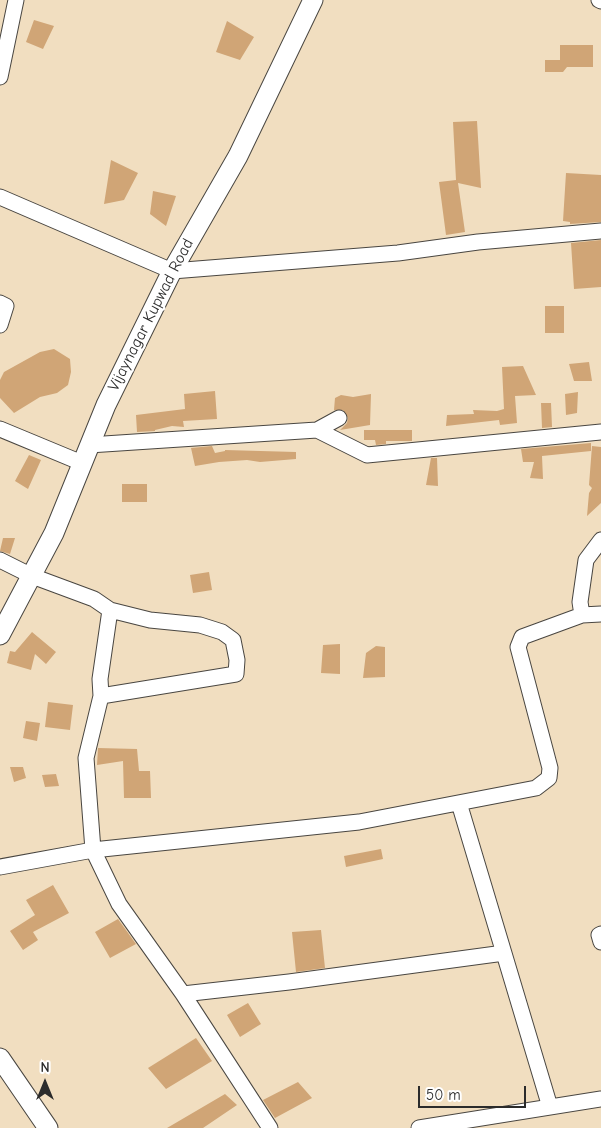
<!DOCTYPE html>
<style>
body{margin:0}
#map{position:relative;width:601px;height:1128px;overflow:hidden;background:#f1dec0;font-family:"Comic Neue",sans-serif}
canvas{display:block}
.north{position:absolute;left:20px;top:1058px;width:50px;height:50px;-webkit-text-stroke:4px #fff;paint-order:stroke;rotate:0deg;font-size:14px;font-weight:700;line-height:20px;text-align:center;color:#2b2b2b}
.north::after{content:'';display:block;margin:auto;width:18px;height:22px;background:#2b2b2b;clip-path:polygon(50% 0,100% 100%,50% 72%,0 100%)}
.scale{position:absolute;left:418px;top:1086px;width:108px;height:22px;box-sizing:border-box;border:2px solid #2b2b2b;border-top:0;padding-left:6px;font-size:15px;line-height:18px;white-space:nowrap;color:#2b2b2b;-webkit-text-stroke:4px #fff;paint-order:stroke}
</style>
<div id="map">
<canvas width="601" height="1128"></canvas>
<div class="north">N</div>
<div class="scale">50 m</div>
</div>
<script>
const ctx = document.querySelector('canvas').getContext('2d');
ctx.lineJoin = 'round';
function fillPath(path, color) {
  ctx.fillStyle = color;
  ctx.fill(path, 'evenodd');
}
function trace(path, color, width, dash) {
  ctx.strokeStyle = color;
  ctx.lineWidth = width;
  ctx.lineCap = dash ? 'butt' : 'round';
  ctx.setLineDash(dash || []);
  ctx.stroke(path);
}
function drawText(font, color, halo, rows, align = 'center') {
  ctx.font = font + ' "Comic Neue",sans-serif';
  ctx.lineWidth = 4.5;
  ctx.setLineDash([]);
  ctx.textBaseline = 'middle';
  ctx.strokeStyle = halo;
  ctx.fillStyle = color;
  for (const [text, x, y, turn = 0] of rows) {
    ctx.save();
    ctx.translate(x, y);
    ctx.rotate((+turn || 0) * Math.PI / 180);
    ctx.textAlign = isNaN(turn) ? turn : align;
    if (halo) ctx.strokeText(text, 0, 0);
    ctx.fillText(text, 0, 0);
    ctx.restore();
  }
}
fillPath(new Path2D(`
 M34 20 54 26 43 49 26 42Z
 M227 21 254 37 240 60 216 52Z
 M560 45H593V67H567L563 72H545V60H560Z
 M477 121 481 188 458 183 465 232 446 235 439 182 456 180 453 122Z
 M111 160 138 173 124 200 104 204Z
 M566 173 601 175V222L570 224V222L563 221Z
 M153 191 176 196 166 226 150 214Z
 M601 240V287L574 289 571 243Z
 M545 306H564V333H545Z
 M54 349 70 359 71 372 68 385 57 393 40 397 14 413 0 398V380L4 372 40 352Z
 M589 362 592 381H574L569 364Z
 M523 366 536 395 515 396 517 423 500 425 499 420 446 426 447 415 474 414 473 410 497 411 504 409 502 367Z
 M215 391 217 419 183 421 184 427 172 426 155 430V431L137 432 136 415 185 409 184 394Z
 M578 392 577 413 566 415 565 394Z
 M371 394 370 425 340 430 347 423 348 418 343 410H334L335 398 341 395 353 397Z
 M541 403H551L552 427 542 428Z
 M364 430H412V441H386V444L376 445 375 440H364Z
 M591 443V451L542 456 543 479 530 478 534 462H523L521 449Z
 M212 446 215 453 225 451V450L296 452V459L260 462 247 460 219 462 195 466 191 448Z
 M592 446 601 447V503L587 516 589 493 592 488 589 485Z
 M29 455 41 460 28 489 15 481Z
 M431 458H437L438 486 426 485Z
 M122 484H147V502H122Z
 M3 538H15L10 554 0 551Z
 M209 572 212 590 193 593 190 575Z
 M32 632 56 652 46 664 35 654 31 670 7 663 10 651 15 652Z
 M340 644V674L321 673 323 645Z
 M376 646 385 647V677L363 678 366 653Z
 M48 702 73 705 70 730 45 727Z
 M26 721 40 723 37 741 23 738Z
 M98 748 137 749 139 771H150L151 798H124L123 761 97 765Z
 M10 767H23L26 778 14 782Z
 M56 774 59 786 45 787 42 775Z
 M381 849 383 859 346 867 344 856Z
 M53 885 69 913 33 932 38 940 23 950 10 931 35 915 26 900Z
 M118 919 136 944 110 958 95 932Z
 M321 930 325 968 296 972 292 932Z
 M248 1003 261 1024 240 1037 227 1015Z
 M196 1038 212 1061 166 1089 148 1068Z
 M298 1082 312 1098 275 1118 263 1100Z
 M225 1094 237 1105 203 1128H167Z`), '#d0a576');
const minor = new Path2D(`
 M599 0 601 1
 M0 77 16 0
 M0 197 172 271 398 253 478 242 601 231
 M0 303 6 306 0 325
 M0 429 82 463
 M317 430 367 455 601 432
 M89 445 317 430 339 418
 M0 560 32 576 94 599 110 610 150 620 200 625 222 632 233 640 237 660 236 674 101 696
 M110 610 100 679 101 696 86 758 93 850 119 904 183 994 270 1128
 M582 615 580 602 586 560 601 540
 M459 803 550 1107
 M0 867 93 850 359 822 536 788 549 778 550 768 518 647 522 637 582 615 601 614
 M601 934 599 935 601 942
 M183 994 289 982 504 953
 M419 1128 601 1099`);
const tertiary = new Path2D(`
 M0 635 54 533 106 405 172 271 238 156 313 0
 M0 1058 48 1128`);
trace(minor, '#494641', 17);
trace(tertiary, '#494641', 21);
trace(minor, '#fff', 15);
trace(tertiary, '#fff', 19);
drawText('16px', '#2b2b2b', '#fff', [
 ["Vijaynagar Kupwad Road",151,315,-63]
]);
</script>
